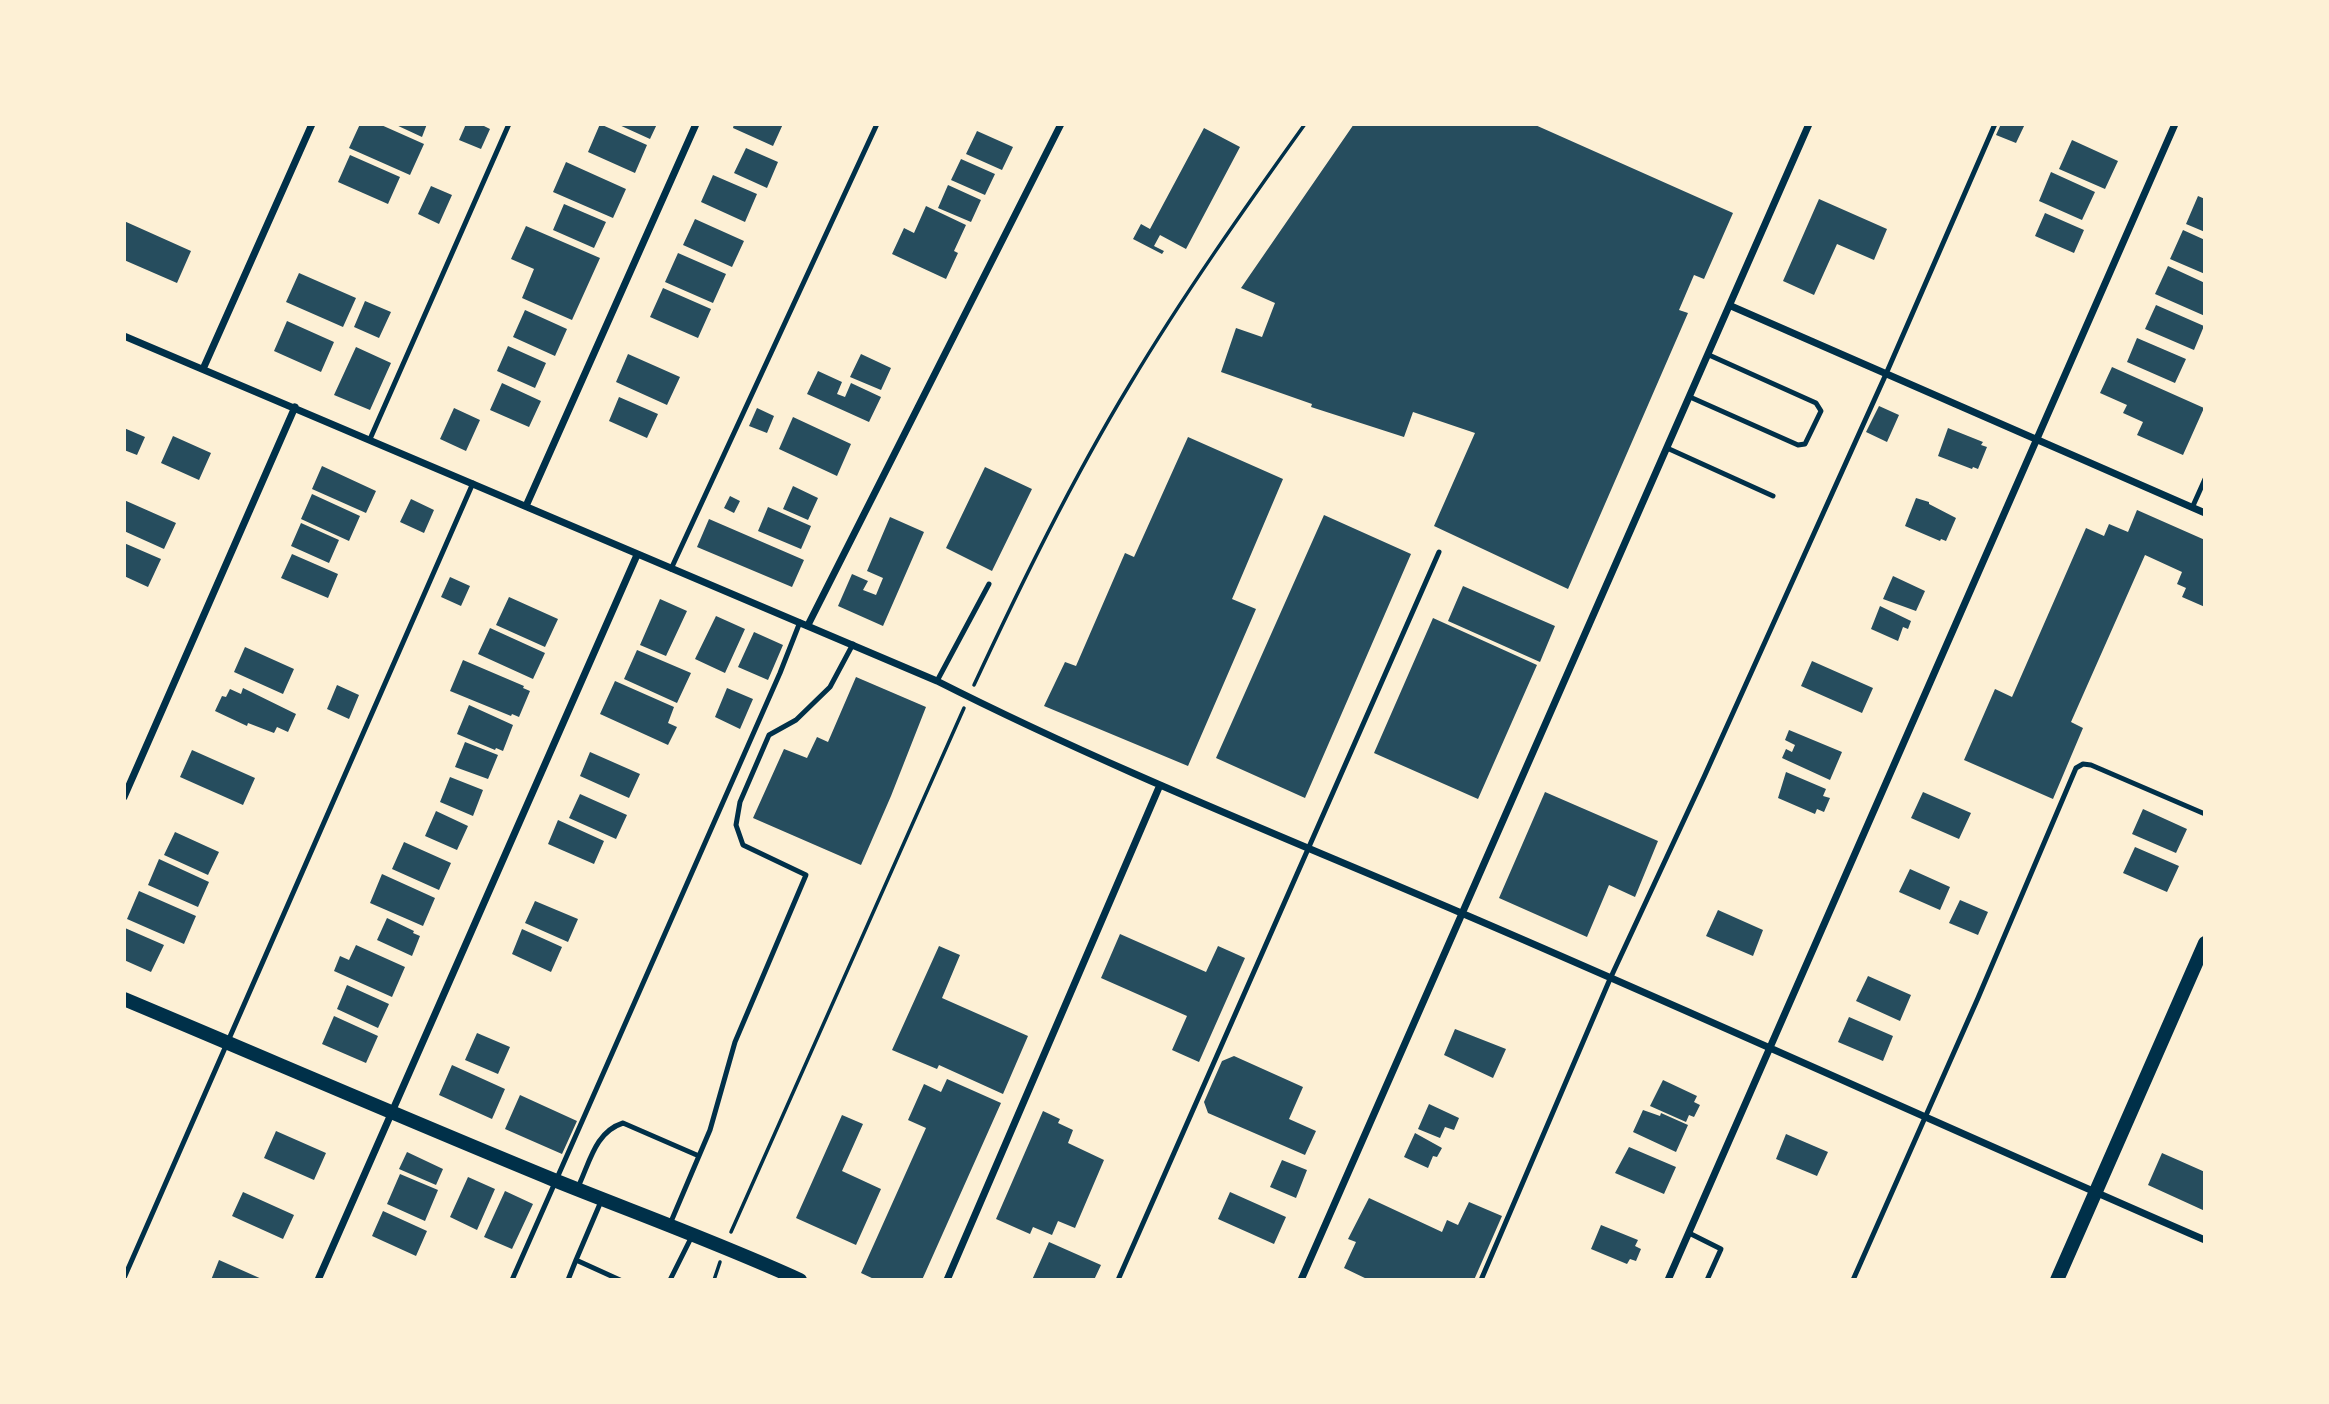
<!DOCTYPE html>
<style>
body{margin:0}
#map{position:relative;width:2329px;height:1404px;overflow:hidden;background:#fdf0d5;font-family:Overpass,sans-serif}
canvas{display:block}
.frame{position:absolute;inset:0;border:126px solid #fdf0d5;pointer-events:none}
</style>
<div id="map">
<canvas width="2329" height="1404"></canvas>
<div class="frame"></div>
</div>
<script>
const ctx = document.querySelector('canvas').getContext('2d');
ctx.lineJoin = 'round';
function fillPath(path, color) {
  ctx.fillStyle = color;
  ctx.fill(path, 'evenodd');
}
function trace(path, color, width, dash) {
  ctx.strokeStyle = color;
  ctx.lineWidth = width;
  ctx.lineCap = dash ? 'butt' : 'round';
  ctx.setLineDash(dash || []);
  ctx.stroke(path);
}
fillPath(new Path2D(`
 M360 124H379L424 144 410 175 349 148Z
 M394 124H427L422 137Z
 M466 124H480L490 129 481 149 459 140Z
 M600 124 647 145 635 173 588 152Z
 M617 124H657L650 139Z
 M734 124H783L773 146 733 128Z
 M1354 124H1533L1733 213 1704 279 1694 275 1679 310 1688 313 1568 589 1434 526 1475 433 1413 412 1404 437 1311 407 1312 404 1221 372 1236 328 1262 337 1275 303 1241 288Z
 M2001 124H2025L2016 143 1996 135Z
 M1204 128 1240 147 1186 249 1160 235 1154 246 1164 251 1162 254 1133 239 1141 224 1150 229Z
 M977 131 1013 147 1002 170 966 154Z
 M2072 140 2118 161 2105 189 2059 169Z
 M746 148 778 162 767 188 734 173Z
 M350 155 400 177 388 204 338 182Z
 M961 159 995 174 985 195 951 180Z
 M566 162 626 189 613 218 553 192Z
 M2051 172 2095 192 2082 220 2039 201Z
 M713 175 757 194 745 222 701 202Z
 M948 185 981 200 971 222 938 208Z
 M431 186 452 195 439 224 418 214Z
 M2198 196 2205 199V232L2186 224Z
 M1819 199 1887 229 1874 260 1837 244 1814 295 1783 281Z
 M564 204 606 222 594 248 553 230Z
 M926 206 966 225 954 251 958 253 946 279 892 254 904 228 914 233Z
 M2045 213 2084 230 2074 253 2035 236Z
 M695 219 744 241 732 267 683 245Z
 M124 221 191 251 177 283 124 260Z
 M526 226 600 258 572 320 522 298 534 269 511 259Z
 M2183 230 2205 240V274L2170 259Z
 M678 253 726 274 713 303 665 282Z
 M2168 266 2205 283V316L2155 294Z
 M299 273 356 298 343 327 286 302Z
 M663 288 711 309 698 338 650 317Z
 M365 301 391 312 379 338 354 327Z
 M2156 305 2204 326 2194 350 2145 329Z
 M525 310 567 329 555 356 513 337Z
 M287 321 334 342 321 372 274 351Z
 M2137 338 2186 359 2175 383 2127 362Z
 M508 346 546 363 535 388 497 371Z
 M356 347 391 363 370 410 334 395Z
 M628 354 680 377 667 405 616 382Z
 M861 354 891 368 881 390 850 377Z
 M2112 367 2204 408 2183 455 2137 435 2143 422 2123 413 2127 405 2100 393Z
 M818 371 842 382 837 394 845 397 851 383 881 397 869 422 807 394Z
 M502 383 541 401 529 427 490 410Z
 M619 397 658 414 647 438 609 421Z
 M1879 406 1899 415 1887 442 1866 432Z
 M454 408 480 420 466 451 440 439Z
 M757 408 774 416 767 433 749 426Z
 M793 417 851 444 837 476 779 449Z
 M124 428 145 437 137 455 124 450Z
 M1948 428 1983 442 1981 445 1987 447 1978 469 1973 467 1972 469 1938 456Z
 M173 436 211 453 199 480 161 463Z
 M1188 437 1283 479 1232 599 1256 609 1188 766 1044 706 1065 662 1076 666 1125 553 1134 557Z
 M322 466 376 491 366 513 312 489Z
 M985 467 1032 489 992 571 946 548Z
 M793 486 818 498 808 520 783 509Z
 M312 494 360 516 349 541 301 519Z
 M730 496 740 501 734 513 724 508Z
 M1916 498 1929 502V504L1956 518 1946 541 1941 539 1940 541 1905 526Z
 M411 499 434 510 424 533 400 522Z
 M124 500 176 523 164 549 124 531Z
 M768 507 811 526 801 549 758 531Z
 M2137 510 2205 540V607L2182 597 2186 588 2177 584 2182 572 2145 555 2071 722 2083 728 2053 799 1964 760 1995 689 2012 697 2086 528 2104 536 2109 524 2128 532Z
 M1324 515 1411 554 1305 798 1216 758Z
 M890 517 924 532 883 626 838 606 852 574 868 581 863 590 876 595 883 578 867 571Z
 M709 519 804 560 792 587 697 547Z
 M301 523 339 540 329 563 291 546Z
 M124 543 161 559 148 587 124 576Z
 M292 554 338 574 328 598 281 578Z
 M1893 576 1925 591 1916 611 1883 599Z
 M450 577 470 586 461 606 441 597Z
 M1463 586 1555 626 1540 662 1448 621Z
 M509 597 558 619 545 647 496 625Z
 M660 599 687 611 666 656 640 645Z
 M1880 606 1911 621 1908 629 1903 627 1898 641 1871 629Z
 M716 616 745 629 725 673 695 659Z
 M1433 618 1537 665 1478 799 1374 753Z
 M490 628 545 653 533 679 478 654Z
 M754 632 783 645 768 680 738 667Z
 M245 647 294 669 283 694 234 672Z
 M637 650 691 673 677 703 624 679Z
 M463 660 524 686 523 688 530 691 519 717 512 714 511 716 450 691Z
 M1812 661 1873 688 1862 713 1801 686Z
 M856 677 926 707 891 796 861 865 753 818 784 749 807 758 817 737 828 742Z
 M615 681 674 707 668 723 677 727 668 745 600 714Z
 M337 685 359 695 349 719 327 709Z
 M243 688 296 714 288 732 277 727 274 733 248 723 247 726 215 711 222 696 226 697 230 689 241 694Z
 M727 688 753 699 740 729 715 717Z
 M469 705 513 725 503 751 496 748 495 750 457 734Z
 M1789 730 1842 752 1830 780 1782 758 1786 749 1792 752 1795 745 1785 740Z
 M465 742 498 755 488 779 455 767Z
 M192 750 255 778 243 805 180 777Z
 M590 752 640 774 629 798 580 776Z
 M1786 772 1826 789 1823 796 1830 798 1824 812 1817 809 1815 814 1778 798Z
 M450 777 483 790 473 816 440 802Z
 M1545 792 1658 841 1635 897 1609 885 1587 937 1499 898Z
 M1923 792 1971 813 1959 839 1911 818Z
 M580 794 627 815 616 839 569 818Z
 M2143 809 2187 829 2176 853 2132 834Z
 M436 811 468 826 457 850 425 836Z
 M558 820 604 841 594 864 548 844Z
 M175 832 219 852 208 875 164 855Z
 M404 842 451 863 439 890 392 869Z
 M2135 847 2179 866 2167 892 2123 873Z
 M159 859 209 882 198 907 148 885Z
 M1910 869 1950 887 1940 910 1899 892Z
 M382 874 435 898 423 926 370 903Z
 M139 891 196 916 184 944 127 919Z
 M1960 900 1988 912 1978 935 1949 923Z
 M535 901 578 919 568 942 525 923Z
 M1718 910 1763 930 1753 956 1706 936Z
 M387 918 414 931 413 933 420 936 412 956 377 940Z
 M125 928 164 945 151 972 124 960Z
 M522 929 562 947 551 972 512 954Z
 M1120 934 1206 972 1218 946 1245 958 1199 1062 1172 1050 1187 1016 1101 978Z
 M356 945 405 967 392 997 334 971 340 956 349 960Z
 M939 946 960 955 942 998 1028 1036 1003 1094 939 1065 937 1069 892 1050Z
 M1868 976 1911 995 1900 1021 1856 1001Z
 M347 985 389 1004 378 1028 337 1009Z
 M334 1016 378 1036 366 1063 322 1044Z
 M1849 1017 1893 1036 1883 1061 1838 1042Z
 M1455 1029 1506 1049 1493 1078 1444 1055Z
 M477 1033 510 1047 498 1074 465 1060Z
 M1234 1056 1303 1087 1289 1119 1316 1131 1305 1155 1208 1113 1204 1102 1222 1061Z
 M452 1065 505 1089 492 1119 439 1095Z
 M947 1079 1001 1103 922 1280H876L861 1273 926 1128 908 1120 924 1084 941 1092Z
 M1663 1080 1697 1096 1694 1102 1700 1105 1694 1117 1689 1115 1686 1122 1650 1106Z
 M520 1095 577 1121 562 1154 505 1129Z
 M1429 1104 1459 1118 1454 1130 1445 1127 1440 1138 1418 1129Z
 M1643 1110 1660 1116 1661 1113 1688 1125 1676 1152 1633 1132Z
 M1043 1111 1060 1119 1058 1123 1073 1130 1068 1143 1104 1160 1075 1228 1058 1221 1052 1235 1033 1227 1030 1234 996 1219Z
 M842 1115 863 1124 842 1171 881 1189 856 1245 796 1218Z
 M276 1131 326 1153 314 1180 264 1158Z
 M1415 1133 1442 1148 1437 1157 1433 1156 1428 1168 1404 1157Z
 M1786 1134 1828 1152 1817 1176 1776 1159Z
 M1629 1147 1676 1167 1664 1194 1615 1173Z
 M407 1152 443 1169 436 1185 399 1169Z
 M2162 1153 2205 1172V1211L2148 1185Z
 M1282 1160 1307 1170 1296 1198 1270 1187Z
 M400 1174 438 1190 425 1221 387 1204Z
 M468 1177 495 1189 477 1230 450 1217Z
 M505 1191 533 1204 512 1249 484 1237Z
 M243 1192 294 1215 283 1239 232 1216Z
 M1230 1192 1286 1217 1274 1244 1218 1219Z
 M1369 1198 1442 1232 1447 1220 1458 1225 1469 1202 1502 1216 1474 1280H1369L1344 1268 1356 1242 1348 1239Z
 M383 1211 427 1231 416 1256 372 1236Z
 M1601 1225 1638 1240 1635 1246 1641 1249 1636 1261 1630 1259 1627 1264 1591 1249Z
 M1049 1242 1101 1265 1094 1280H1032Z
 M219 1260 264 1280H211Z`), '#264d5e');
trace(new Path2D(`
 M974 685C1022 582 1072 480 1130 384 1184 294 1244 209 1305 124
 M731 1232 964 708
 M714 1280 720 1262`), '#003049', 3.5);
trace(new Path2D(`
 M1690 397 1798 445 1805 444 1821 411 1816 403 1709 355
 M370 439 509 124
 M1667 448 1773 496
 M2192 508 2205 479
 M671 569 877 124
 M937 681 989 584
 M578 1187C590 1162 595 1132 623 1123L699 1156
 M670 1224 710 1130 735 1042 806 875 743 845 736 825 740 802 769 735 796 720 830 687 853 644
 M1689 1233 1721 1249 1707 1280
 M576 1260 602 1199
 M124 1278 473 483
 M512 1280 780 673 800 622
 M568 1280 576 1260 620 1280
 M670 1280 692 1236
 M1118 1280 1439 552
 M1481 1280 1610 979 1704 777 1886 374 1995 124
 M1853 1280 1978 998 2076 768 2083 764 2091 765 2205 814`), '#003049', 5);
trace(new Path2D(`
 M1731 306 2205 513
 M124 336 937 681C1107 767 1284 837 1459 912 1709 1019 1956 1132 2205 1240
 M203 369 312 124
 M526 506 696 124
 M808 625 1061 124
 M124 797 295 407
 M318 1280 637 555
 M947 1280 1160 785
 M1301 1280 1809 124
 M1668 1280 2175 124`), '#003049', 7);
trace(new Path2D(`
 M124 999C267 1059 410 1121 554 1180 636 1213 719 1243 800 1280
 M2057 1280 2205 943`), '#003049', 14);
</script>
